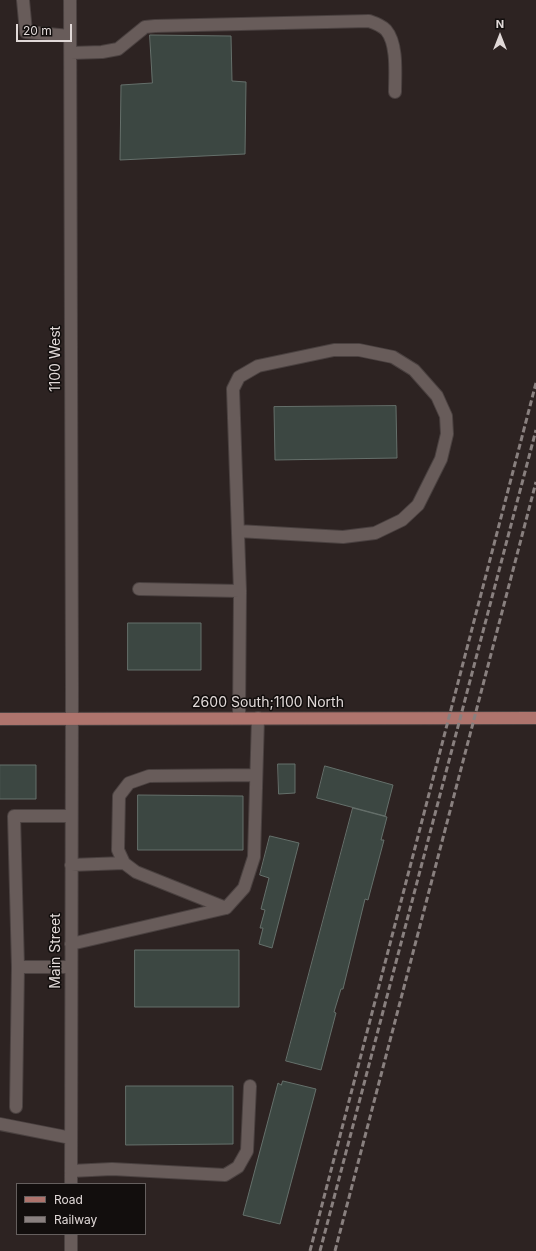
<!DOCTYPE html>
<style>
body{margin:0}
#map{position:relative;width:536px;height:1251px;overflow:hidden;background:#2d2322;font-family:Inter,sans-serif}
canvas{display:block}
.legend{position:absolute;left:16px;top:1183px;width:130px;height:52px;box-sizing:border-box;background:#120e0d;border:1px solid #655f5e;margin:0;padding:5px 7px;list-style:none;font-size:12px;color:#e1d9d8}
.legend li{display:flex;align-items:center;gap:8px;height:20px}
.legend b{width:20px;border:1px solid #655f5e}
.north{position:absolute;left:480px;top:16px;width:40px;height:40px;-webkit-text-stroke:3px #120e0d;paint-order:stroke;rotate:0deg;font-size:11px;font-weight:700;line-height:16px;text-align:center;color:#e1d9d8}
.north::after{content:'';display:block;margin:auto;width:14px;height:18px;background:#e1d9d8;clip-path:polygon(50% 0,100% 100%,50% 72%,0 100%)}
.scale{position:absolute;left:16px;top:24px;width:56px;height:18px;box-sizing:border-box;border:2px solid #e1d9d8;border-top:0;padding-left:5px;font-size:12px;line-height:14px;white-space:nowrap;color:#e1d9d8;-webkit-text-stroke:3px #120e0d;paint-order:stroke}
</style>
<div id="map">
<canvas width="536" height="1251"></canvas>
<ul class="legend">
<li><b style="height:5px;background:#ae746d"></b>Road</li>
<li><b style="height:5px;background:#89807f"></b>Railway</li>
</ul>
<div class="north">N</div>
<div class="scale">20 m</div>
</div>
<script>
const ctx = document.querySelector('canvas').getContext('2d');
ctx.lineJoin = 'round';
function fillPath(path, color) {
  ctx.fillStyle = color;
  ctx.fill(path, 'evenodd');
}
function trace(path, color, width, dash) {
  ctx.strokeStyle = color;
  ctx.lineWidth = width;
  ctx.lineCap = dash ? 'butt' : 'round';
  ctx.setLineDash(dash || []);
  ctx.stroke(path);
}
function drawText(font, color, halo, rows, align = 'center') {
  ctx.font = font + ' Inter,sans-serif';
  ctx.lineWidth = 3;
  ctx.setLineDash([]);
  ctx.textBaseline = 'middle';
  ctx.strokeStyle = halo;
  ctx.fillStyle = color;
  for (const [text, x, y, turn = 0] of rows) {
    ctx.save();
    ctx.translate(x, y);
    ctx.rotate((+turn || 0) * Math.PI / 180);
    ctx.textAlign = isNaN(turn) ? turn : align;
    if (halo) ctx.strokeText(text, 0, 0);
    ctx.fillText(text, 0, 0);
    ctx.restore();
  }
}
const building = new Path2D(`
 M150 35 231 36 232 81 246 82 245 154 120 160 121 85 152 83Z
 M396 406 397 458 275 460 274 407Z
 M128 623H201V670H128Z
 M278 764H295V793L279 794Z
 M0 765H36V799H0Z
 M325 766 393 785 385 816 317 798Z
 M138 795 243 796V850H138Z
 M353 808 387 817 381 840H384L368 900 365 899 343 989H341L334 1012 336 1013 321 1070 286 1061Z
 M270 836 299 843 272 948 259 944 263 928H260L265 910 261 909 269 878 260 875Z
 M135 950H239V1007H135Z
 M283 1081 316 1089 280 1224 243 1215 278 1083 281 1085Z
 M126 1086H233V1144L126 1145Z`);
fillPath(building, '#3c4742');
trace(building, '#65706b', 1);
const minor = new Path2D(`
 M23 0 26 32 70 36
 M70 0 72 686 71 1184
 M71 53 102 52 118 49 145 27 155 26 369 21C375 23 381 25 386 30 398 44 395 75 395 92
 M238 531 343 537 375 533 402 520 418 505 441 459 447 434 446 416 437 396 414 370 393 357 359 350H334L258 366 239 377 233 389 240 591
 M139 589 240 591 239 718
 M71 816H14L18 967H71
 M71 865 124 863
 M226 908 136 872 124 863 118 850 119 796 129 783 149 776 256 775
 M71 944 226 908 244 888 254 857 258 718
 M16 1107 18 967
 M0 1124 71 1138
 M71 1171 112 1169 225 1175 238 1167 247 1151 250 1086
 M71 1234V1251`);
const major = new Path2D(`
 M0 719 536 718`);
trace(minor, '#4a4140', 14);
trace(major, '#4a4140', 14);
trace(minor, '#685c5a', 12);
trace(major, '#ae746d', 12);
trace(new Path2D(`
 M310 1251 536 383
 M320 1251 536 430
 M335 1251 536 482`), '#89807f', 3, [6, 3]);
drawText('14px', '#e1d9d8', '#120e0d', [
 ["1100 West",56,359,-90],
 ["2600 South;1100 North",268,703],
 ["Main Street",56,951,-90]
]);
</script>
